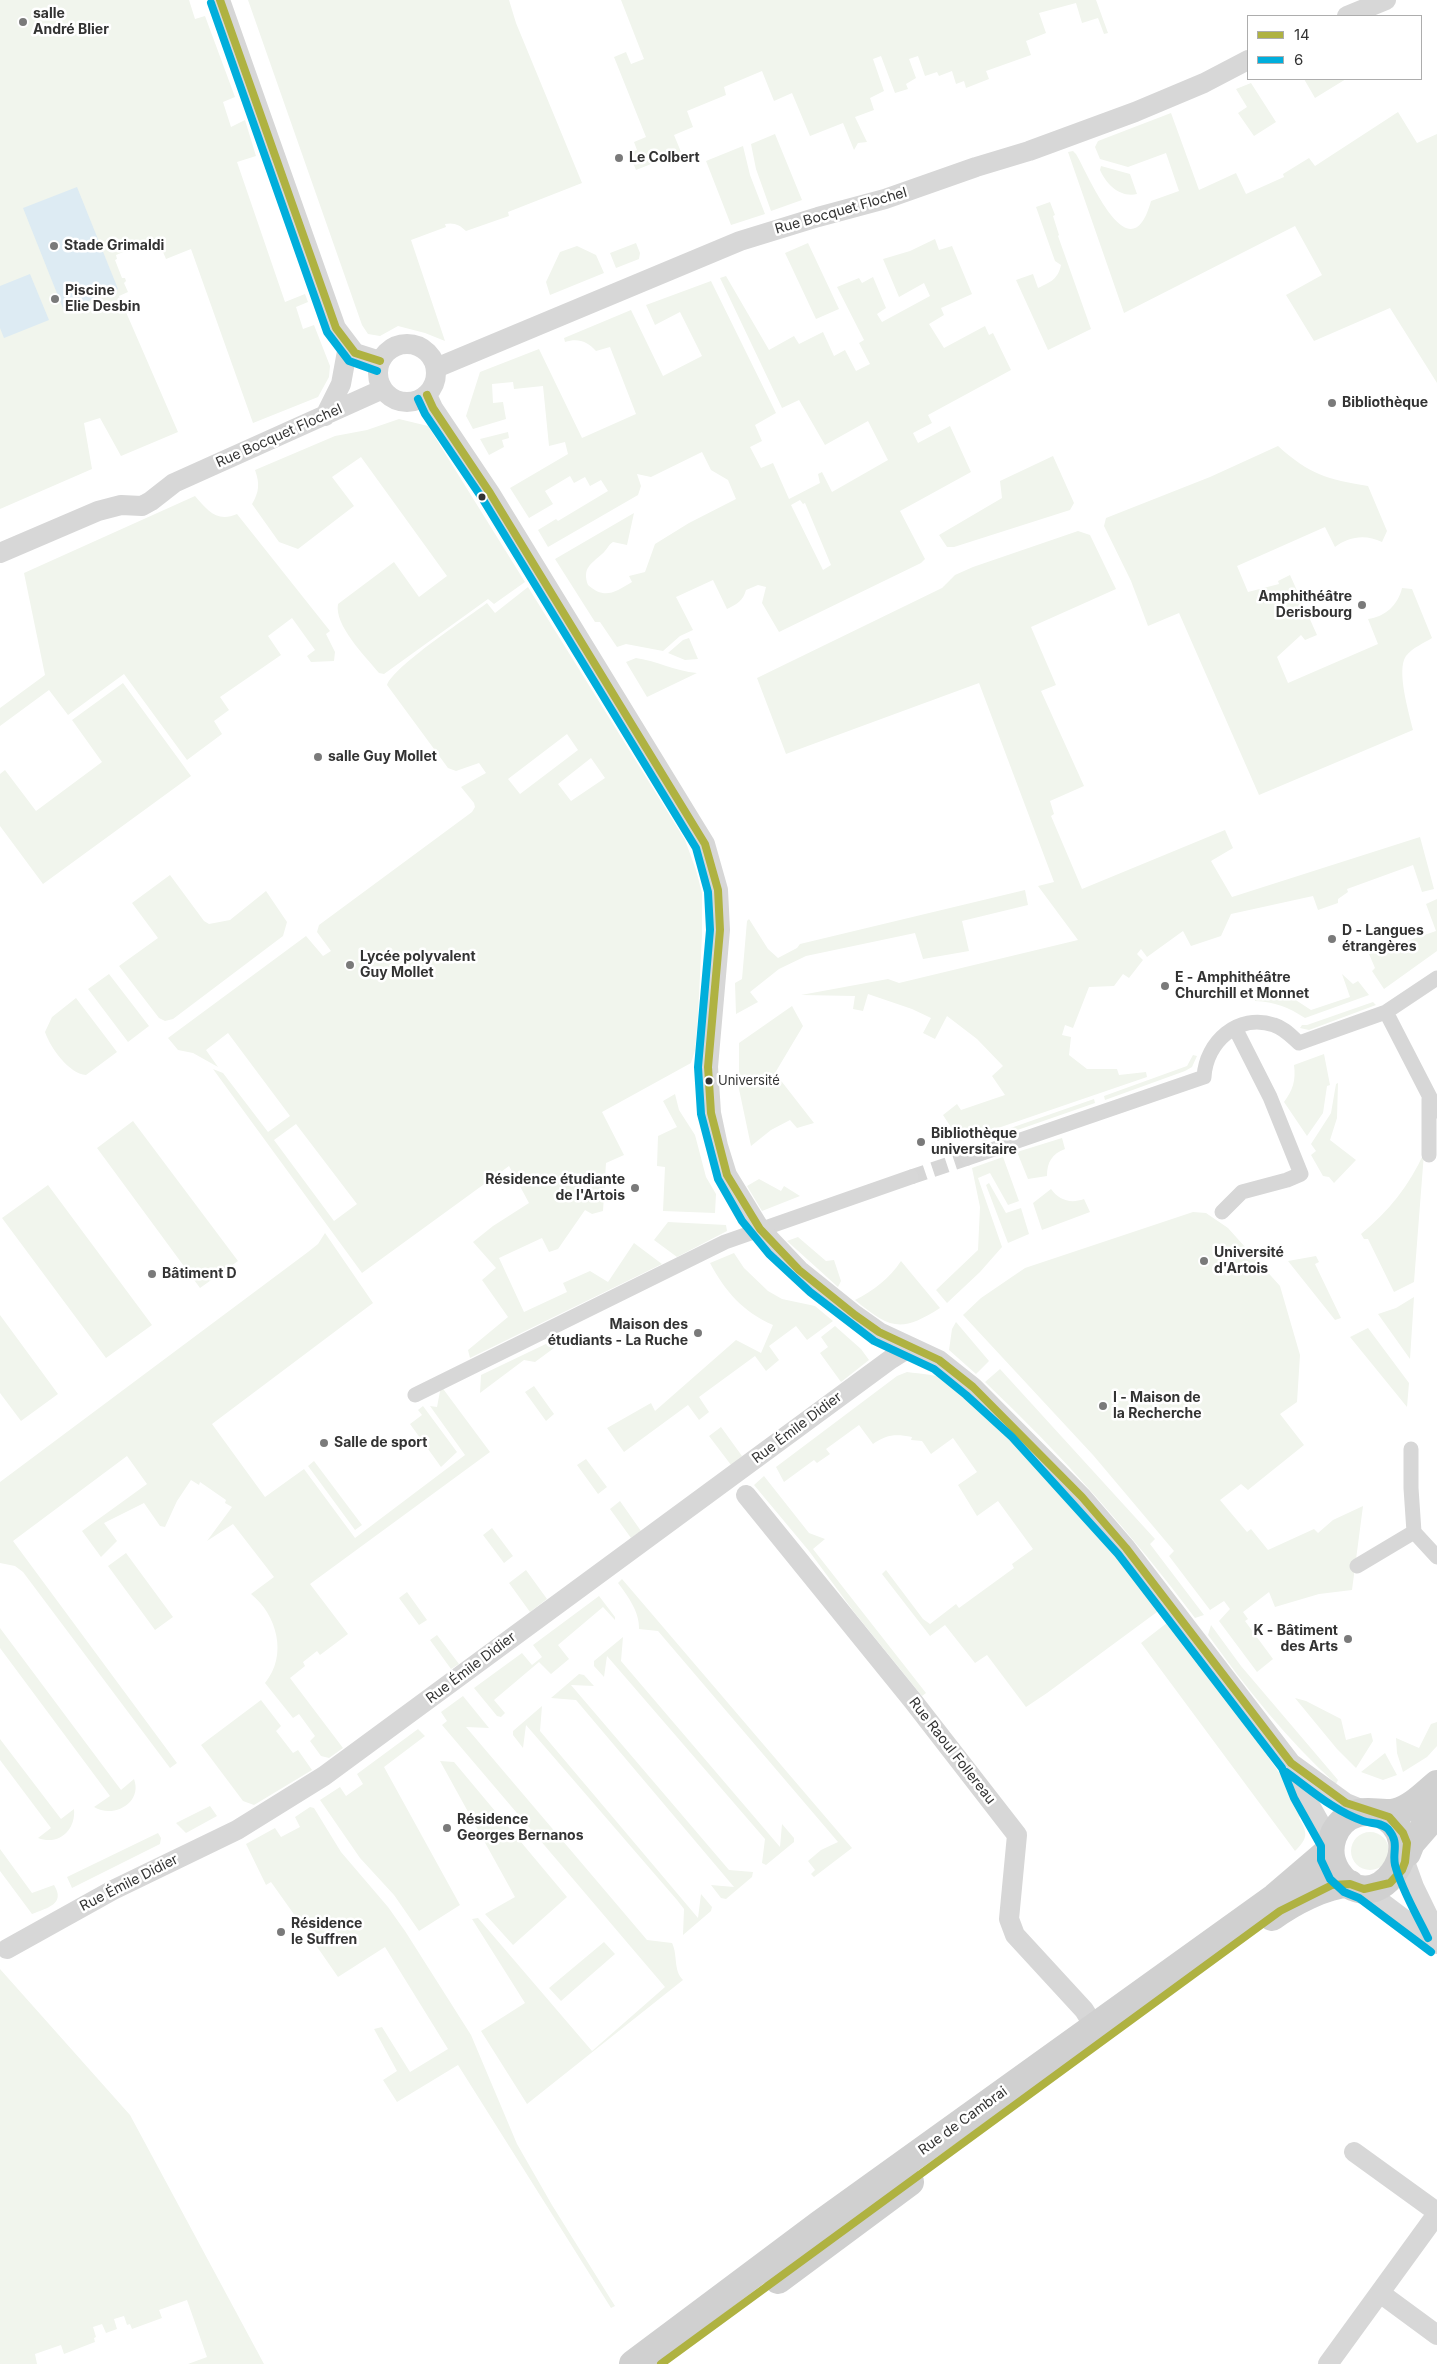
<!DOCTYPE html>
<meta charset="utf-8">
<style>
body{margin:0}
#map{position:relative;width:1437px;height:2364px;overflow:hidden;background:#fff;font-family:Inter,sans-serif}
canvas{display:block}
.legend{position:absolute;left:1247px;top:15px;width:175px;height:65px;box-sizing:border-box;background:#fff;border:1px solid #adadad;margin:0;padding:6px 9px;list-style:none;font-size:15px;color:#333}
.legend li{display:flex;align-items:center;gap:10px;height:25px}
.legend b{width:25px;border:1px solid #adadad}
</style>
<div id="map">
<canvas width="1437" height="2364"></canvas>
<ul class="legend">
<li><b style="height:6px;background:#afb241"></b>14</li>
<li><b style="height:6px;background:#00aedc"></b>6</li>
</ul>
</div>
<script>
const ctx = document.querySelector('canvas').getContext('2d');
ctx.lineJoin = 'round';
function fillPath(path, color) {
  ctx.fillStyle = color;
  ctx.fill(path, 'evenodd');
}
function trace(path, color, width, dash) {
  ctx.strokeStyle = color;
  ctx.lineWidth = width;
  ctx.lineCap = dash ? 'butt' : 'round';
  ctx.setLineDash(dash || []);
  ctx.stroke(path);
}
function drawText(font, color, halo, rows, align = 'center') {
  ctx.font = font + ' Inter,sans-serif';
  ctx.lineWidth = 5;
  ctx.setLineDash([]);
  ctx.textBaseline = 'middle';
  ctx.strokeStyle = halo;
  ctx.fillStyle = color;
  for (const [text, x, y, turn = 0] of rows) {
    ctx.save();
    ctx.translate(x, y);
    ctx.rotate((+turn || 0) * Math.PI / 180);
    ctx.textAlign = isNaN(turn) ? turn : align;
    if (halo) ctx.strokeText(text, 0, 0);
    ctx.fillText(text, 0, 0);
    ctx.restore();
  }
}
fillPath(new Path2D(`
 M0 0H189L195 19 205 16 235 97 223 102 231 127 245 120 256 156 237 162 285 302 305 294 308 302 296 307 303 329 314 325 330 366 329 377 318 397 253 423 191 249 166 259 157 238 116 255 117 259 115 260 122 278H125L126 281 124 283 128 292 119 296 178 432 121 456 100 418 84 423 92 469 0 509Z
 M248 0H509L516 23 582 183 508 212 509 216 466 231C460 225 454 222 445 224L446 227 411 240 445 341 425 333 398 326 380 336 368 334 362 325Z
 M621 0H1096L1108 33 1104 34 1098 18 1082 23 1076 3 1039 13 1046 33 1026 41 1031 55 986 71 989 79 966 88 964 81 956 84 952 71 939 76 937 72 925 76 918 56 909 59 916 78 906 84 908 89 895 93 881 56 873 59 884 91 870 98 874 110 855 117 867 142 858 143 854 150 843 123 810 136 792 93 774 101 762 71 724 87 726 95 687 111 693 127 674 135 681 152 636 170 629 153 637 150 634 142 646 137 614 57 626 52 631 64 644 59Z
 M1304 79H1346L1315 98Z
 M1251 83 1276 122 1254 136 1238 113 1247 107 1236 89Z
 M1398 112 1417 143 1437 134V383L1390 308 1314 341 1286 295 1322 275 1295 226 1124 313 1068 152 1073 151 1076 154C1089 176 1130 277 1151 201L1179 191 1166 153 1128 167 1100 159 1095 147 1098 141 1171 113 1199 190 1236 173 1246 194 1284 177 1283 174 1309 158 1315 166Z
 M775 134 802 200 771 211 756 169 751 144Z
 M743 146 750 175 765 214 731 225 706 161Z
 M1101 166 1130 174 1137 194C1120 198 1106 184 1100 170Z
 M1050 202 1055 215 1053 216 1059 235 1058 236 1091 329 1048 350 1016 280 1033 274 1038 288C1051 282 1058 279 1061 265L1055 261 1036 207Z
 M935 239 939 250 952 246 972 294 941 308 944 315 929 324 944 348 985 326 989 335 993 333 1011 370 928 415 932 423 913 433 918 443 950 426 971 472 900 511 925 559 921 563 779 632 762 603 766 587 758 585 746 590C743 601 737 604 727 609L713 580 676 597 693 630 680 636 663 651 626 644 617 647 600 622H595L555 559 634 513 627 545 613 542C608 545 607 550 602 554 591 564 582 568 588 585 605 600 615 592 632 582L629 576 645 572 655 544 689 523 736 499 728 480 711 470 702 452 651 477 637 474 641 486 638 495 548 547 538 530 556 519 558 521 608 491 601 480 590 486 585 477 574 483 570 476 545 491 553 504 529 518 510 488 568 454 565 442 549 446 543 386 514 389 513 382 492 384 493 403 503 402 506 419 473 429 466 416 480 372 539 349 582 438 636 414 610 347 596 351C587 341 578 338 565 342L564 338 631 310 663 376 702 356 680 312 655 325 646 305 711 281 776 413 755 425 762 441 750 447 761 468 773 463 789 499 820 483 818 474 822 472 832 492 888 460 868 421 825 445 799 400 782 408 720 278 726 276 769 350 794 336 799 344 823 332 834 356 845 350 856 371 870 364 859 343 864 340 837 287 859 278 862 283 873 277 886 308 877 314 882 322 930 296 924 283 899 297 883 259 910 251ZM800 500 803 504 805 503 831 565 823 570 791 505Z
 M636 243 640 253 639 259 616 268 610 253Z
 M808 243 839 309 816 319 785 253Z
 M577 246 596 255 604 273 550 295 546 282 560 252Z
 M399 419 428 426 525 582 494 604 488 599 384 674 379 673C365 656 334 625 338 604L394 562 419 597 447 576 361 457 332 477 354 506 298 549 279 542 252 504C259 492 260 484 255 470L335 436 367 430Z
 M508 432 509 438 502 440 504 447 489 455 480 439Z
 M1278 446C1310 475 1327 479 1368 486L1387 531 1382 542C1366 534 1349 536 1335 547L1325 527 1237 566 1248 592 1279 584 1278 581 1290 575 1317 635 1305 640 1301 635 1277 657 1288 683 1378 644 1368 619C1385 617 1398 605 1402 588L1412 589 1432 638C1424 643 1412 648 1406 656 1396 670 1409 713 1413 730L1259 795 1179 613 1148 626 1131 581 1104 526 1106 518 1210 477Z
 M1053 456 1074 503 1070 510 954 547H947L939 535 1002 498 1000 481Z
 M195 496C207 510 217 523 237 514L330 631 326 634 335 652 334 661 311 662 307 656 315 650 292 618 268 636 281 655 220 697 229 710 214 721 222 734 187 760 124 674 68 715 49 690 0 726V708L45 675 24 573Z
 M1078 531 1090 535 1116 589 1031 627 1056 685 1041 691 1084 786 1050 801 1054 814 1051 816 1082 889 1225 830 1233 848 1211 861 1232 897 1420 837 1434 889 1422 892 1413 865 1347 889 1348 892 1338 899V903L1318 910 1313 896 1231 914 1221 936 1191 946 1183 931 1147 957 1141 949 1137 954 1143 960 1129 978 1123 974 1114 986 1089 987 1073 1028 1065 1025 1062 1035 1071 1037 1069 1055 1087 1069H1117L1119 1075 1146 1072 1147 1077 960 1141 943 1115 957 1104 961 1110 1005 1095 992 1076 1003 1066 977 1039 947 1016 935 1039 923 1033 931 1018 912 1009 868 994 863 1011 853 1009 855 996 801 995 888 979 899 983 1078 940 1038 886 1054 882 979 683 786 754 757 678 942 588 955 575 973 567Z
 M528 587 685 840 696 870 702 893V935L698 1015 695 1050 691 1063 602 1112 624 1155 606 1163 603 1211 592 1214 585 1210 558 1249 549 1252 542 1238 499 1258 524 1312 567 1292 563 1283 590 1271 608 1282 634 1243 662 1264 470 1358 468 1350 508 1317 482 1280 496 1268 473 1242 493 1226 529 1203 509 1166 362 1273 213 1069 223 1073 268 1132 290 1116 228 1033 206 1050 218 1067 193 1053 178 1050 168 1038 306 936 323 956 331 951 317 932 319 925 472 812 475 807 474 803 461 787 486 773 479 763 456 771 448 768 387 685C394 666 467 618 487 603L495 613ZM567 734 578 750 520 794 508 779ZM591 758 605 778 571 801 558 784ZM296 1124 357 1204 334 1221 274 1140Z
 M689 638 698 659 685 660 668 653 683 640Z
 M636 658C657 661 675 671 697 673L647 697 626 662Z
 M123 683 191 776 43 884 0 826V774L5 770 36 811 102 762 72 720Z
 M170 875 204 921 209 924 230 920 266 891 287 922 283 936 173 1019 165 1021 159 1018 119 966 158 938 132 903Z
 M1025 890 1028 905 962 921 969 951 923 959 915 933 806 956 779 969 750 992 758 1002 736 1014 735 983 742 979 747 921 749 919 768 949 778 958 797 948 800 944Z
 M1437 899V951L1384 989 1372 971 1375 968 1369 954 1436 931 1426 904Z
 M109 974 149 1026 128 1042 88 989Z
 M1342 974 1353 984 1358 981 1369 995 1305 1018C1288 1007 1275 1002 1255 1001L1254 995 1262 999 1284 988 1288 995 1311 1010 1350 997Z
 M76 998 117 1052 86 1075C69 1074 50 1047 45 1032L52 1017Z
 M1373 1002 1376 1005 1309 1030 1300 1028 1302 1025H1307Z
 M792 1006 803 1026 775 1073 814 1123 797 1128 790 1120 771 1130 751 1146 739 1089V1043Z
 M1324 1054 1330 1085 1327 1086 1323 1113 1307 1136 1284 1102C1293 1090 1296 1080 1294 1065Z
 M1193 1055 1197 1056 1192 1067 1185 1071 1105 1100 1104 1096 1187 1066Z
 M1338 1083 1337 1118 1330 1140 1356 1160 1334 1183 1329 1177 1323 1176 1311 1155 1316 1151 1311 1144 1331 1113 1336 1084Z
 M675 1094 679 1110 695 1135 706 1177 716 1194 715 1213 663 1211 665 1167 657 1166 658 1136 677 1127 663 1101Z
 M1094 1099 1095 1103 983 1142 982 1138Z
 M133 1121 238 1261 200 1288 97 1148Z
 M1062 1138 1065 1149C1052 1154 1047 1162 1047 1176L1028 1179 1017 1152Z
 M1424 1153 1414 1282 1394 1292 1368 1239H1364L1361 1234C1389 1211 1409 1186 1424 1153Z
 M1003 1157 1019 1201 1008 1205 990 1173 978 1178 1002 1247 980 1272 947 1303 936 1290 978 1250 980 1207 972 1168Z
 M759 1179 781 1191 784 1186 800 1196 762 1211 747 1186Z
 M989 1183 1006 1213 1021 1208 1029 1234 1008 1243 986 1185Z
 M48 1185 152 1325 106 1358 2 1218Z
 M1051 1189C1059 1200 1070 1204 1084 1199L1090 1212 1042 1230 1033 1203Z
 M1193 1212 1206 1213 1228 1228 1280 1286 1300 1355 1297 1402 1280 1414 1304 1445 1248 1490 1241 1484 1220 1500 1247 1532 1251 1529 1268 1550 1314 1529 1318 1533 1333 1520 1363 1506 1352 1590 1319 1594 1275 1607 1269 1592 1243 1612 1248 1619 1245 1621 1273 1659 1257 1672 1219 1621 1230 1609 1224 1601 1210 1610 1169 1556 1174 1551 1093 1455 963 1315 981 1298 1025 1268Z
 M668 1222 726 1225 727 1231 677 1257 654 1240Z
 M325 1233 373 1303 212 1424 265 1497 304 1469 355 1538 465 1455 430 1406 437 1407 441 1386 490 1452 310 1584 348 1634 320 1655 317 1651 303 1662 305 1666 290 1678 343 1748 329 1758 321 1756 310 1741 315 1736 299 1714 293 1718 265 1683C288 1655 277 1615 251 1594L274 1577 233 1524 207 1541 232 1507 225 1503 226 1500 200 1482 199 1485 191 1480 177 1501 165 1527 160 1526 144 1503 104 1523 117 1541 101 1557 82 1531 147 1484 127 1456 13 1541 177 1763 170 1768 23 1572 15 1566 0 1563V1482L308 1252 318 1244Z
 M798 1237 826 1261 834 1260 841 1281 838 1287 787 1241Z
 M734 1253 744 1268 768 1291 782 1299 815 1306 833 1321 807 1340 796 1326 769 1346 779 1360 766 1371 755 1356 699 1397 709 1412 699 1420 688 1405 624 1452 607 1428 651 1403 655 1411 736 1340 761 1353 773 1325C743 1312 725 1291 710 1263Z
 M1316 1256 1319 1262 1315 1264 1341 1318 1335 1320 1288 1261Z
 M901 1261 940 1308C901 1333 890 1329 855 1300 873 1291 890 1278 901 1261Z
 M1414 1297 1410 1359 1378 1314 1396 1308Z
 M0 1315 58 1394 21 1421 0 1393Z
 M956 1322 989 1361 976 1374 949 1350 952 1329Z
 M835 1326 861 1349 869 1360 841 1382 820 1353 828 1347 821 1337Z
 M1368 1328 1409 1383 1407 1407 1350 1337Z
 M552 1341 554 1348 535 1362 524 1360 480 1393 481 1375Z
 M1000 1369 1155 1539 1150 1544 1204 1615 1195 1618C1132 1534 1062 1455 985 1382Z
 M907 1372C921 1374 938 1374 951 1382 977 1399 998 1425 1019 1447 1069 1498 1116 1550 1158 1607L1157 1612 1047 1693 1026 1707 987 1655 975 1663 945 1625 930 1636 882 1574 886 1570 923 1619 930 1624 956 1604 959 1608 1014 1568 1012 1564 1033 1549 998 1501 977 1516 958 1485 977 1472 953 1438 931 1454 922 1441 911 1440 912 1437C896 1434 887 1434 873 1444L859 1425 826 1449 830 1454 817 1463 814 1460 784 1482 776 1467 897 1376Z
 M534 1386 554 1414 546 1421 525 1392Z
 M423 1406 457 1452 441 1467 410 1424 422 1415 418 1410Z
 M721 1427 742 1456 731 1465 709 1436Z
 M586 1459 607 1487 598 1494 577 1465Z
 M314 1461 362 1525 355 1530 308 1466Z
 M764 1476 809 1533 825 1539 813 1549 926 1693 922 1696 854 1612 809 1551 754 1485Z
 M620 1501 641 1531 631 1538 610 1509Z
 M492 1528 513 1556 504 1563 483 1535Z
 M126 1553 173 1617 155 1630 108 1566Z
 M526 1570 547 1599 530 1612 509 1583Z
 M622 1579 852 1848 814 1877 811 1874 815 1870 808 1861 821 1850 838 1842 658 1631 639 1629C640 1613 628 1596 618 1583Z
 M407 1592 427 1620 419 1625 399 1598Z
 M599 1596 615 1617V1620L603 1607 558 1645 569 1659 551 1674 539 1662 494 1700 505 1713 501 1717 497 1716 474 1688 522 1653 532 1665 542 1657 533 1645Z
 M1172 1619 1305 1810 1299 1818C1308 1834 1308 1838 1295 1851L1141 1643Z
 M1211 1625 1241 1666 1338 1780 1336 1784C1287 1740 1247 1689 1208 1635Z
 M0 1628 121 1790 134 1779C143 1803 113 1819 94 1807L110 1796 0 1648Z
 M437 1635 459 1664 451 1669 430 1640Z
 M623 1637 621 1661 780 1847 782 1824 794 1838V1842L766 1865 762 1863 765 1839 607 1656 604 1677 594 1666V1661Z
 M579 1674 584 1675 594 1686 571 1685 729 1870 753 1872 752 1877 726 1899 721 1898 711 1885 734 1887 576 1700 551 1698Z
 M463 1696 489 1728 466 1727 647 1940 672 1943C678 1955 673 1970 683 1980L527 2104 481 2031 525 2003 472 1919 478 1918 592 2051 665 1987 442 1725 447 1721 441 1712Z
 M1295 1698 1306 1701 1341 1719 1346 1740 1371 1733 1373 1741 1356 1768 1337 1749Z
 M261 1700 281 1726 276 1731 293 1753 298 1750 312 1770 254 1805 243 1801 201 1745Z
 M542 1706 540 1731 698 1918 701 1894 712 1907 711 1911 683 1935 684 1909 677 1900 526 1725 523 1748 513 1735V1731Z
 M1437 1722V1746L1427 1757 1403 1772 1397 1753 1396 1738 1419 1748 1431 1724Z
 M418 1729 425 1736 384 1767 460 1905 419 1931 394 1895 360 1858 320 1800 340 1787 346 1796 363 1784 357 1774Z
 M0 1739 61 1819 74 1809C76 1830 59 1846 38 1838L51 1828 0 1760Z
 M1385 1753 1397 1775 1383 1780 1361 1772Z
 M440 1761 454 1762 567 1897 513 1945 485 1914 515 1897Z
 M210 1806 217 1816 186 1833 176 1823Z
 M310 1807 314 1808 341 1852 388 1907 405 1931 471 2035 517 2144 552 2205 615 2306 611 2308 458 2065 397 2102 383 2080 397 2071 374 2029 382 2027 410 2072 448 2049 385 1947 338 1977 313 1941 314 1940 306 1926 303 1927 271 1882 266 1885 246 1844 275 1828 281 1837 300 1827 295 1817Z
 M1351 1851a19 19 0 1 1 38 0a19 19 0 1 1-38 0Z
 M158 1833 161 1838 160 1844 72 1888 67 1877Z
 M0 1849 32 1893 54 1885C66 1904 47 1908 32 1914L0 1871Z
 M604 1942 615 1954 561 2001 549 1988Z
 M0 1969 130 2115 264 2364H188L207 2357 187 2300 159 2310 162 2318 132 2329 130 2324 127 2325 124 2316 114 2319 117 2329 106 2333 102 2324 93 2327 96 2337 94 2338 95 2342 64 2354 61 2345 35 2354 37 2364H0Z`), '#f1f5ed');
fillPath(new Path2D(`
 M77 187 118 289 64 311 23 208Z
 M30 274 49 320 4 338 0 328V286Z`), '#ddebf3');
trace(new Path2D(`
 M911 1177 968 1158`), '#d6d6d6', 15, [15, 8]);
trace(new Path2D(`
 M1386 1012 1437 1111
 M1429 1099V1155
 M968 1158 1204 1077C1206 1042 1238 1013 1274 1025 1284 1028 1291 1036 1299 1043L1386 1012 1437 978
 M1222 1212 1242 1192 1287 1180 1301 1174 1270 1097 1235 1028
 M415 1395 725 1242 911 1177
 M1411 1449V1488L1414 1532 1437 1557
 M1357 1566 1414 1532`), '#d7d7d7', 15);
trace(new Path2D(`
 M220 0 336 328 355 353 380 361
 M1347 16 1386 0
 M378 373a29 29 0 1 1 58 0a29 29 0 1 1-58 0Z
 M436 368 740 241 818 217 885 199 976 167 1029 151 1135 112 1204 83 1248 60
 M427 395 433 408 490 493 705 844 718 890 720 930 708 1067 711 1113 718 1146 727 1175 760 1229 799 1270 855 1315 879 1332 939 1360 973 1387 1082 1497 1126 1548 1291 1763 1346 1803 1368 1812
 M325 416 341 384 348 346
 M0 553 98 511 121 505 142 506 151 501 174 483 383 389
 M746 1495 913 1701 1017 1835 1009 1919 1015 1935 1084 2010 1094 2026
 M1291 1763 1303 1793 1331 1843
 M1405 1862 1414 1887 1437 1934
 M1364 1889 1437 1944
 M7 1949 113 1890 237 1830 324 1776 891 1359 910 1347
 M1354 2152 1437 2212
 M1380 2293 1437 2335
 M1328 2364 1437 2214`), '#d7d7d7', 20);
trace(new Path2D(`
 M1379 1813C1437 1841 1373 1926 1337 1872 1323 1850 1333 1820 1358 1813 1371 1810 1384 1815 1396 1812 1412 1808 1425 1794 1437 1784
 M1407 1853 1411 1843 1437 1813
 M1272 1917C1291 1903 1326 1884 1350 1884
 M778 2280 910 2182
 M633 2364 820 2224 1275 1897 1330 1850`), '#d0d0d0', 28);
trace(new Path2D(`
 M220 0 336 328 355 353 380 361
 M427 395 433 408 490 493 705 844 718 890 720 930 708 1067 711 1113 727 1175 760 1229 799 1270 855 1315 879 1332 939 1360 973 1387 1082 1497 1126 1548 1291 1763 1346 1803 1389 1817 1403 1833 1407 1843 1405 1862 1402 1870 1390 1883 1364 1889 1350 1884 1332 1885 1280 1911 661 2364`), '#afb241', 8);
trace(new Path2D(`
 M211 3 327 332 349 361 377 371
 M418 399 425 414 482 498 696 848 708 892 710 930 698 1067 701 1114 718 1179 742 1221 769 1254 810 1292 874 1341 934 1369 966 1395 1012 1437 1118 1554 1282 1768 1294 1798 1321 1846V1860L1330 1879 1344 1892 1359 1898 1431 1952
 M1286 1772C1311 1790 1334 1811 1363 1821 1372 1824 1381 1822 1388 1829 1400 1843 1392 1851 1395 1865 1402 1891 1417 1915 1428 1938`), '#00aedc', 8);
for (const [x, y, r, color] of [
 [23,22,5,"#7a7a7a"],
 [619,158,5,"#7a7a7a"],
 [54,246,5,"#7a7a7a"],
 [55,299,5,"#7a7a7a"],
 [1332,403,5,"#7a7a7a"],
 [482,497,4.5,"#333"],
 [1362,605,5,"#7a7a7a"],
 [318,757,5,"#7a7a7a"],
 [1332,939,5,"#7a7a7a"],
 [350,965,5,"#7a7a7a"],
 [1165,986,5,"#7a7a7a"],
 [709,1081,4.5,"#333"],
 [921,1142,5,"#7a7a7a"],
 [635,1188,5,"#7a7a7a"],
 [1204,1261,5,"#7a7a7a"],
 [152,1274,5,"#7a7a7a"],
 [698,1333,5,"#7a7a7a"],
 [1103,1406,5,"#7a7a7a"],
 [324,1443,5,"#7a7a7a"],
 [1348,1639,5,"#7a7a7a"],
 [447,1828,5,"#7a7a7a"],
 [281,1932,5,"#7a7a7a"]
]) {
  const dot = new Path2D();
  dot.arc(x, y, r, 0, 2 * Math.PI);
  ctx.fillStyle = color;
  ctx.fill(dot);
  trace(dot, '#fff', 2);
}
drawText('13px', '#333', '#fff', [
 ["Université",718,1081]
], 'left');
drawText('bold 14px', '#333', '#fff', [
 ["salle",33,14],
 ["André Blier",33,30],
 ["Le Colbert",629,158],
 ["Stade Grimaldi",64,246],
 ["Piscine",65,291],
 ["Elie Desbin",65,307],
 ["Bibliothèque",1342,403],
 ["Amphithéâtre",1352,597,"right"],
 ["Derisbourg",1352,613,"right"],
 ["salle Guy Mollet",328,757],
 ["D - Langues",1342,931],
 ["étrangères",1342,947],
 ["Lycée polyvalent",360,957],
 ["Guy Mollet",360,973],
 ["E - Amphithéâtre",1175,978],
 ["Churchill et Monnet",1175,994],
 ["Bibliothèque",931,1134],
 ["universitaire",931,1150],
 ["Résidence étudiante",625,1180,"right"],
 ["de l'Artois",625,1196,"right"],
 ["Université",1214,1253],
 ["d'Artois",1214,1269],
 ["Bâtiment D",162,1274],
 ["Maison des",688,1325,"right"],
 ["étudiants - La Ruche",688,1341,"right"],
 ["I - Maison de",1113,1398],
 ["la Recherche",1113,1414],
 ["Salle de sport",334,1443],
 ["K - Bâtiment",1338,1631,"right"],
 ["des Arts",1338,1647,"right"],
 ["Résidence",457,1820],
 ["Georges Bernanos",457,1836],
 ["Résidence",291,1924],
 ["le Suffren",291,1940]
], 'left');
drawText('14px', '#333', '#fff', [
 ["Rue Bocquet Flochel",841,211,-16],
 ["Rue Bocquet Flochel",279,436,-24],
 ["Rue Émile Didier",797,1428,-37],
 ["Rue Émile Didier",471,1668,-37],
 ["Rue Raoul Follereau",952,1751,52],
 ["Rue Émile Didier",129,1883,-27],
 ["Rue de Cambrai",963,2121,-36]
]);
</script>
